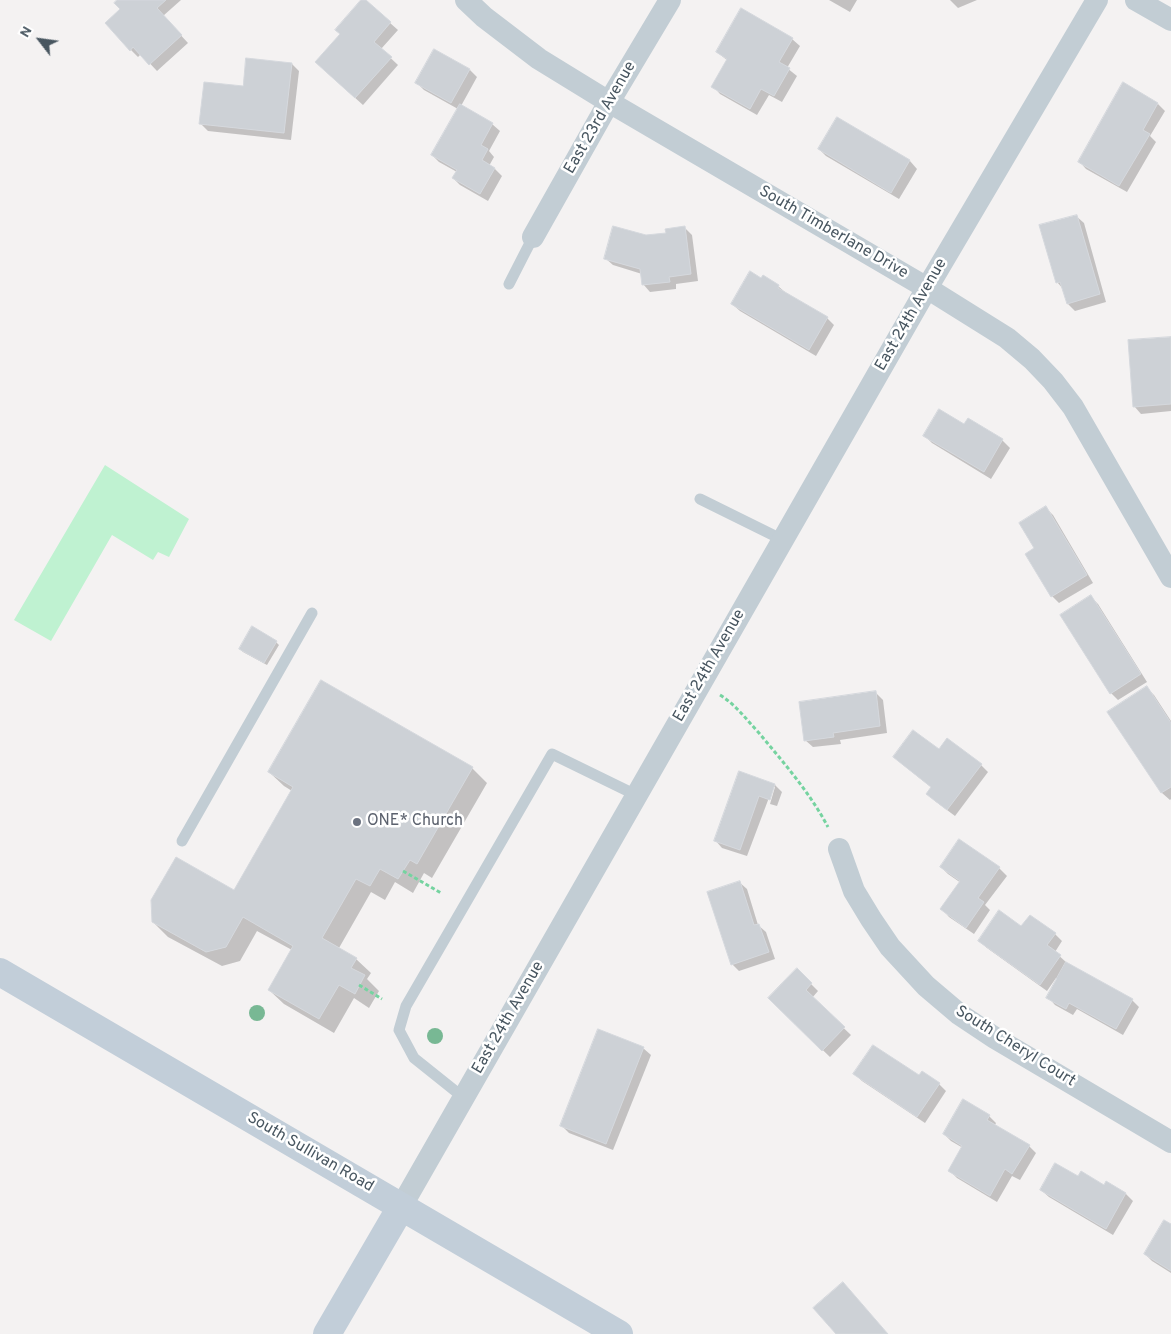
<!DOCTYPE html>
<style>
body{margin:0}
#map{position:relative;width:1171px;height:1334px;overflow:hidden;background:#f4f2f2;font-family:Overpass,sans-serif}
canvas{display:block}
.north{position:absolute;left:15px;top:15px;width:50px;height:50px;-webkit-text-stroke:4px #fff;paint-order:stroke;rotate:300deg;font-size:14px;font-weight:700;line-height:20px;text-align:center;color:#485660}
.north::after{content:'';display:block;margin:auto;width:18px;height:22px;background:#485660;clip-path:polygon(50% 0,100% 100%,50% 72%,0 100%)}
</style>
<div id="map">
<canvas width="1171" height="1334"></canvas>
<div class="north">N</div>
</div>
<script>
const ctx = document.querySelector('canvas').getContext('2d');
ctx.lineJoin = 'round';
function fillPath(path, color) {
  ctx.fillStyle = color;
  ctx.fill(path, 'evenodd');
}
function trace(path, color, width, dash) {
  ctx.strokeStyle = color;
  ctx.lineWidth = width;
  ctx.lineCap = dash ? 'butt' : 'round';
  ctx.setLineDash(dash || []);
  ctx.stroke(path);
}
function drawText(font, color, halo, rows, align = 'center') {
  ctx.font = font + ' Overpass,sans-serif';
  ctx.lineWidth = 5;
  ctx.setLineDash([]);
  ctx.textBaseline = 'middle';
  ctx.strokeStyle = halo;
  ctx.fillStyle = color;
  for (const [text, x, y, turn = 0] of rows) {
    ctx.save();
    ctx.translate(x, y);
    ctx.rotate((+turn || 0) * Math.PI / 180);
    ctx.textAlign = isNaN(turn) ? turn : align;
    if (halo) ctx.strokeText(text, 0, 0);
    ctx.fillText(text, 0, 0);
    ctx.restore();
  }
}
fillPath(new Path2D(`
 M105 465 189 519 169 557 158 552 153 560 112 535 51 641 14 620Z`), '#bff2d1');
fillPath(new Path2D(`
 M118 0H181L163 16 188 43 157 71 141 54 138 57 131 50Z
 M363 0H364L398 30 381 49 398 65 363 105 324 70 341 35Z
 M829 0H857L850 12Z
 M950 0H977L958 8Z
 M792 39 800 46 787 68 797 76 782 102 769 95 757 115 720 94 713 86 728 61 717 52Z
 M292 64 299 71 291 140 208 131 201 124 244 88Z
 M470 70 477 77 461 106 492 124 500 131 489 151 494 157 489 166 495 169 502 176 488 201 460 185 453 178 457 172 439 162 432 155 458 109 424 90 417 83Z
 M1158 104 1165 111 1150 136 1156 142 1127 192 1086 169 1079 161Z
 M837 118 910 161 917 169 899 199 826 156 819 149Z
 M1076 216 1084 223 1106 302 1075 311 1068 304 1064 290 1057 282Z
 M685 228 692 235 698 281 676 284V289L650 292 643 284 642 274 613 265 605 258 646 237 668 234Z
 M762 280 778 286 786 293 827 318 834 325 816 356 740 311 732 304Z
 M1171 338V411L1141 414 1134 406Z
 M969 420 1002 440 1010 448 991 479 932 443 925 436 965 426Z
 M1046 508 1053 515 1093 583 1059 603 1052 596 1036 548Z
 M1091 597 1098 604 1147 682 1118 700 1111 693Z
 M276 642 279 645 267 665 243 652 240 649Z
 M321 682 472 768 487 783 432 878 424 873 413 893 395 882 385 900 371 892 339 948 356 959 371 973 367 979 379 991 369 1008 354 998 334 1033 284 1004 269 990 292 950 257 931 240 961 222 966 168 937 153 922 234 892 292 791 284 786 269 772Z
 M1147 688 1154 695 1171 721V799L1170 800 1162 793 1109 712Z
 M875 692 883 700 887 733 840 740 841 744 813 747 805 740Z
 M939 751 981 765 988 772 955 816 935 801 927 794 932 788 902 764 894 757Z
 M740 772 775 785 782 792 777 806 770 804 775 787H773L747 856 722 848 715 840Z
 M959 841 999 868 1007 876 985 905 990 910 974 934 949 917 942 909 961 883 948 874 941 867Z
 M739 882 747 889 758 925 766 932 775 959 739 971 732 964Z
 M1022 928 1055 934 1062 941 1055 952 1067 963 1132 1000 1139 1007 1123 1035 1077 1009 1073 1015 1055 1005 1048 997 1058 979 1056 978 1047 991 987 948 979 941Z
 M797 970 818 991 812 998 851 1035 830 1057 769 998Z
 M643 1048 651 1055 613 1150 569 1133 561 1125Z
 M855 1074 919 1077 939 1084 946 1091 925 1123 862 1081Z
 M989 1116 996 1123 995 1125 1029 1146 1036 1153 1020 1180 1012 1176 997 1202 957 1178 950 1171 963 1148 951 1141 944 1134Z
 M1078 1178 1104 1187 1107 1183 1126 1194 1133 1201 1113 1235 1049 1197 1041 1190Z
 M1171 1226V1273L1152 1261 1145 1254Z`), '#0003');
const building = new Path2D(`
 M117 0H166L157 8 182 35 149 65 133 47 130 51 105 23 120 9 114 3Z
 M361 0H366L391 22 374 42 392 57 355 98 315 62 340 34 335 30Z
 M741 8 793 38 779 62 790 68 774 96 761 89 750 109 711 87 727 59 716 52Z
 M434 49 470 69 451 103 415 83Z
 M246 58 292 63 284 133 199 124 204 82 243 86Z
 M1123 82 1158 103 1143 130 1150 134 1119 186 1078 162Z
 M460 104 493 123 481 145 488 149 482 160 495 168 480 194 452 178 457 170 431 155Z
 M837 117 910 160 891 193 818 149Z
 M1077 215 1100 294 1067 304 1060 282 1056 283 1039 225Z
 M613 226 646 235 666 233 665 229 685 226 691 274 669 277 670 282 642 285 640 269 604 259Z
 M750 271 761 278 763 275 779 285 778 288 828 317 809 350 731 304Z
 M1171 337V404L1133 407 1128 340Z
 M939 409 964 424 968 418 1003 439 984 472 923 436Z
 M1046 506 1087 575 1051 597 1025 554 1034 548 1019 523Z
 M1091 595 1141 674 1110 694 1060 615Z
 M252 626 277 641 264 663 239 649Z
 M321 680 473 767 417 864 410 860 398 879 380 869 370 886 356 879 322 938 357 958 351 968 365 975 355 994 339 985 319 1019 268 990 293 946 243 917 226 947 206 952 152 922 151 900 176 857 234 890 293 787 268 772Z
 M1147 686 1171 723V787L1161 793 1107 712Z
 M876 691 880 726 833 733 834 737 804 741 799 702Z
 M913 730 939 749 947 738 982 764 947 810 926 794 931 787 893 757Z
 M739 771 775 784 770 800 759 796 740 850 714 841Z
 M959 839 1000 867 978 898 984 902 966 928 940 909 960 881 940 867Z
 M740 881 754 925 759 924 769 952 731 965 707 892Z
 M999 910 1021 926 1030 915 1056 933 1047 945 1061 955 1040 985 978 941Z
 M1066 962 1133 999 1116 1029 1069 1003 1066 1009 1046 998Z
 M797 968 812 983 806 990 845 1027 822 1051 768 998Z
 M598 1029 644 1047 606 1144 560 1126Z
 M873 1045 919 1075 922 1071 940 1083 917 1117 853 1074Z
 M963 1099 990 1115 987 1120 1030 1145 1012 1174 1005 1169 990 1196 948 1171 962 1146 943 1134Z
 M1055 1163 1078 1176 1081 1171 1104 1185 1106 1181 1126 1193 1106 1229 1040 1190Z
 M1164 1220 1171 1224V1271L1144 1254Z
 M843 1282 888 1334H836L813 1308Z`);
fillPath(building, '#cdd1d6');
trace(building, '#d5d8dd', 1);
trace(new Path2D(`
 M720 695C736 705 746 719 759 733 784 763 810 793 828 827
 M403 871 441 893
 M359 985 382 999`), '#75d3a0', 3, [4, 2.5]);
trace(new Path2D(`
 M509 284 533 237
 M700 499 783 540
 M182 841 312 613
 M464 1098 414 1058 399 1030 406 1006 552 754 636 795`), '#c2cdd4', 11);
trace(new Path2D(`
 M466 0 484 17 539 59 609 102 927 288 1007 338 1032 359 1053 381 1073 407 1171 577
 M1136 0 1171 20
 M533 237 609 102 670 0
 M839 849 854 891 871 919 890 947 926 986 959 1014 995 1038 1171 1142
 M401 1207 927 288 1097 0`), '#c2cdd4', 22);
trace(new Path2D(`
 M0 972 619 1334
 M327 1334 401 1207`), '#c2ced9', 28);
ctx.fillStyle = '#78b894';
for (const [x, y] of [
 [257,1013],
 [435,1036]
]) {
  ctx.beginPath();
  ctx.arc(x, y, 8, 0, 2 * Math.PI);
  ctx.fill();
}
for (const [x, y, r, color] of [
 [357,822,5,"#6b7280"]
]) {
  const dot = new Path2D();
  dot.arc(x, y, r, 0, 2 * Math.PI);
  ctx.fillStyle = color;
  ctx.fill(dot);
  trace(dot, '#fff', 2);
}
drawText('16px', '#485660', '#fff', [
 ["East 23rd Avenue",601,118,-60],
 ["South Timberlane Drive",833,233,30],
 ["East 24th Avenue",912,315,-60],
 ["East 24th Avenue",710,666,-60],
 ["East 24th Avenue",509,1018,-60],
 ["South Cheryl Court",1015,1047,32],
 ["South Sullivan Road",310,1153,30]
]);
drawText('16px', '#5b616d', '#fff', [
 ["ONE* Church",367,822]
], 'left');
</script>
